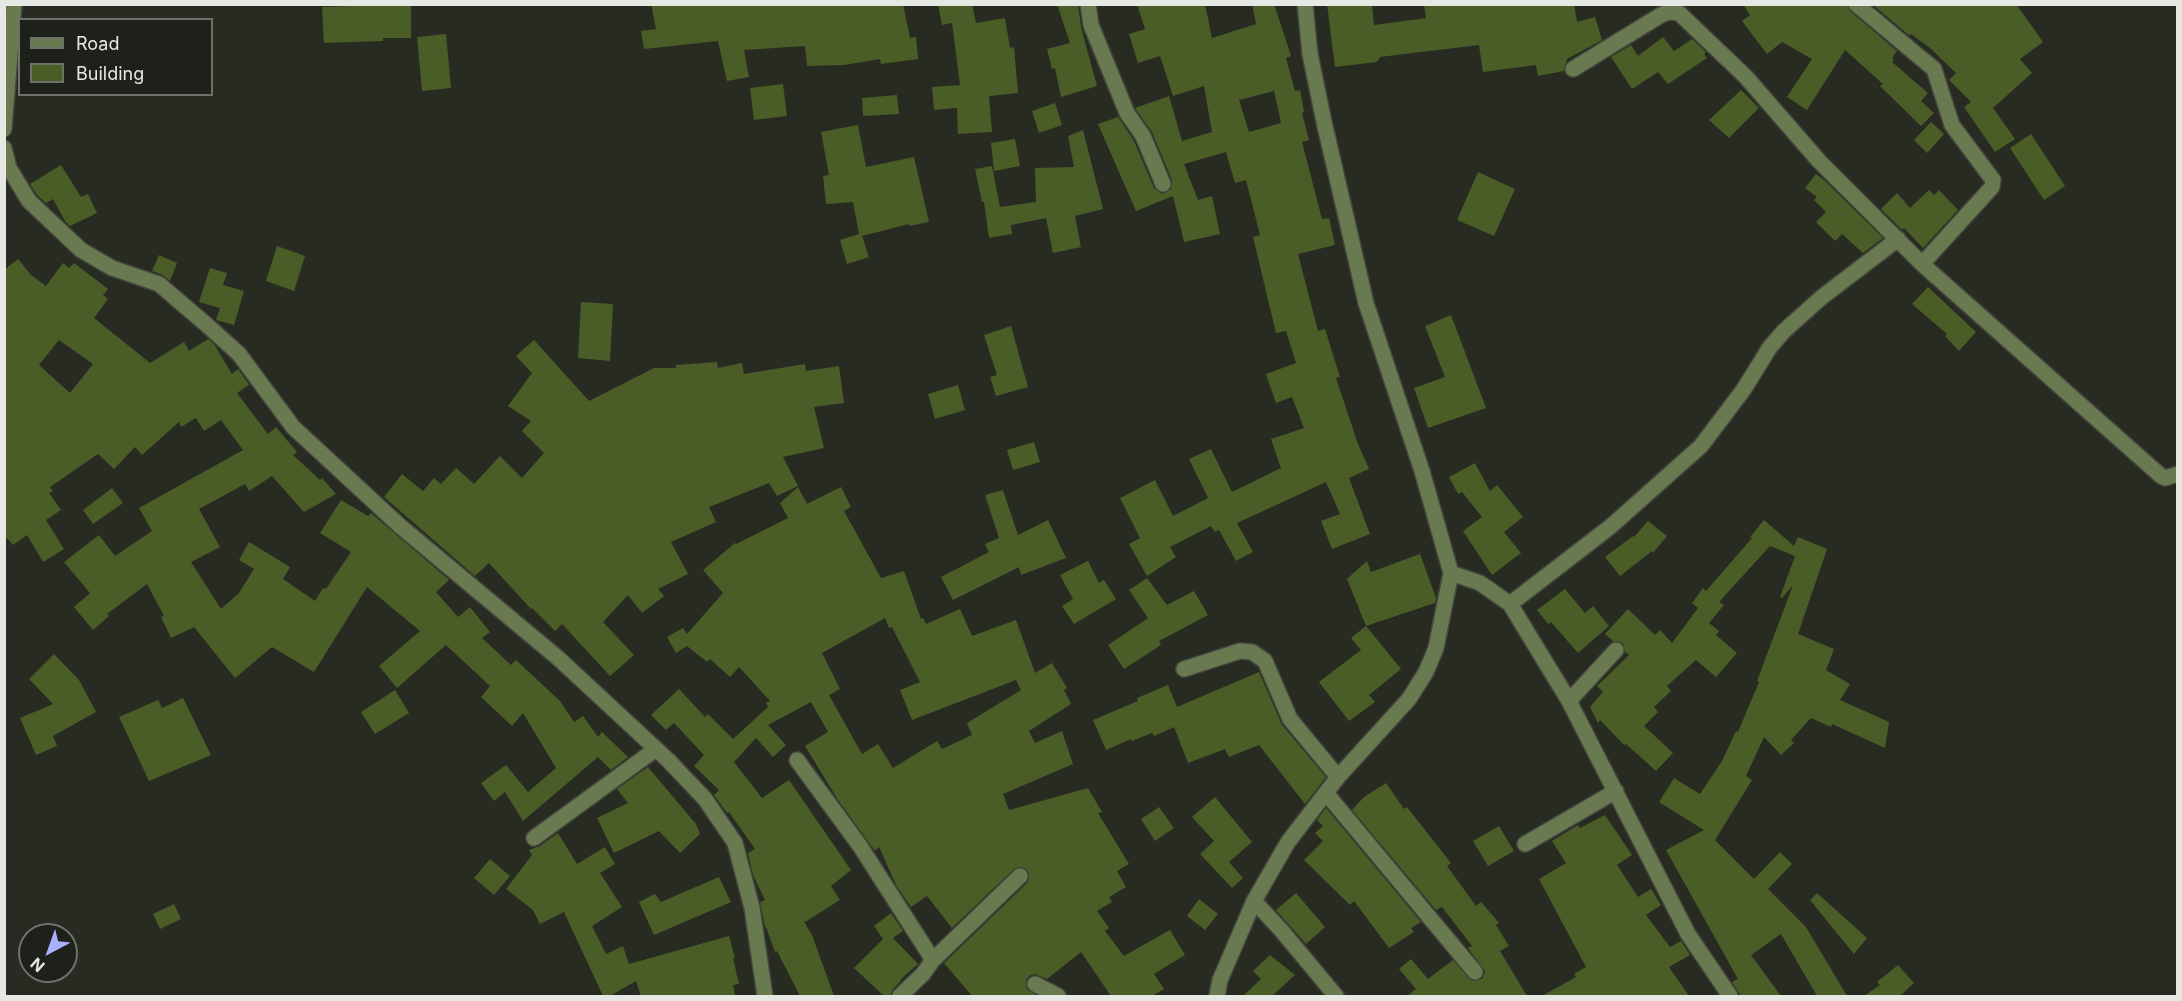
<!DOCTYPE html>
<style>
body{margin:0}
#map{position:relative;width:2182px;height:1001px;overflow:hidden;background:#282b22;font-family:Inter,sans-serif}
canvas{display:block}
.frame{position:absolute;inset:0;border:6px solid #e6e9e3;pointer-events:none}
.legend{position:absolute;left:18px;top:18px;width:195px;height:78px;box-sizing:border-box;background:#1e2119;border:2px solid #6e716a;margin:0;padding:8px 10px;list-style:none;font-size:18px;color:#e6e9e3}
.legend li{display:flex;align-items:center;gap:12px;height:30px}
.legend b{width:30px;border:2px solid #6e716a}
.north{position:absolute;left:18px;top:923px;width:60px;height:60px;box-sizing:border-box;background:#1e2119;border:2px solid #6e716a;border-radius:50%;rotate:221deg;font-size:16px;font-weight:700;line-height:24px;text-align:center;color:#e6e9e3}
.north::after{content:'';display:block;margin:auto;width:21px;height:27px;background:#aab0fb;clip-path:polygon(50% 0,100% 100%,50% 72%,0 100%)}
</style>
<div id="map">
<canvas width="2182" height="1001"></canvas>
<div class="frame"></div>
<ul class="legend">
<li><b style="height:8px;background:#697950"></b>Road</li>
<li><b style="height:16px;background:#4a5d27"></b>Building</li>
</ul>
<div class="north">N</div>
</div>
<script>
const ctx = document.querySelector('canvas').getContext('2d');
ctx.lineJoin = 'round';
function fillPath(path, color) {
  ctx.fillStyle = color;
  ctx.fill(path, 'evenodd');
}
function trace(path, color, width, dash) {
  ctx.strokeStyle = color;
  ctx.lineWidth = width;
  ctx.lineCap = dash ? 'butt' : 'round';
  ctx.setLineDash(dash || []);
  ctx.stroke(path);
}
fillPath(new Path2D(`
 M411 4V38H383V41L324 43 322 7Z
 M651 4H903L910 38 916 37 918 59 881 64 880 59 844 65 807 66 805 46 744 50 749 77 727 81 718 41 644 49 641 31 656 29Z
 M938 4H972L976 23 1005 18 1010 48 1014 47 1018 93 989 96 992 132 958 134 957 108 934 110 932 87 960 85 952 23 942 25Z
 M1057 4H1078L1081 27 1097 86 1061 97 1055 68 1052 69 1047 49 1070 43Z
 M1137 4H1205L1212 38 1256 24 1252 4H1274L1291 56 1286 58 1295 91 1300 90 1304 112 1302 113 1309 140 1302 142 1322 219 1329 218 1335 245 1298 254 1318 331 1325 329 1340 377 1336 378 1358 444 1369 469 1349 478 1370 534 1332 549 1321 521 1340 514 1326 482 1237 523 1253 552 1236 561 1219 530 1215 532 1211 526 1170 547 1176 557 1147 576 1129 544 1140 538 1120 498 1155 480 1173 516 1208 498 1189 459 1211 449 1232 492 1281 468 1271 439 1304 428 1292 397 1276 403 1266 374 1296 363 1286 331 1276 333 1253 237 1260 235 1246 180 1235 183 1226 152 1184 164 1198 200 1212 196 1220 234 1184 242 1173 196 1136 211 1098 124 1118 117 1134 141 1154 188 1162 194 1171 189 1172 180 1152 132 1135 108 1169 96 1182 141 1212 132 1204 86 1173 96 1160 56 1138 63 1129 34 1145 29ZM1274 91 1281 123 1249 132 1239 100Z
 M1327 4H1372L1374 25 1426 18 1424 4H1574L1577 22 1595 17 1602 40 1567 59 1564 71 1538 76 1536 65 1483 72 1479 45 1380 57 1377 62 1335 67Z
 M1743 4H1847L1850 11 1897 51 1892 58 1894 60 1892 62 1928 93 1921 101 1934 113 1921 126 1880 86 1883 84 1845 50 1807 110 1787 97 1812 59 1782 42 1767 54 1742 21 1750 15Z
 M1872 4H2016L2043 42 2020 59 2032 73 1993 108 2015 139 1995 152 1964 107 1971 102 1949 80 1956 73 1930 48 1911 34 1910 36Z
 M446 34 451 88 422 91 417 37Z
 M1663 37 1674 51 1692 39 1706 52 1704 54 1707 58 1668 84 1658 72 1632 89 1611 57 1631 45 1638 56Z
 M783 84 787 116 754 120 750 88Z
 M1741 90 1759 108 1729 138 1709 120Z
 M897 95 899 114 863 116 862 98Z
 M1055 103 1062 125 1039 133 1032 111Z
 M1931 122 1944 134 1927 153 1914 140Z
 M858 125 866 167 914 157 929 222 909 226V224L862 236 869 257 847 264 840 240 859 234 853 202 826 204 823 176 829 175 821 132Z
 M1083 130 1103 209 1075 216 1081 247 1053 253 1046 218 1011 225 1012 234 989 238 984 202H982L975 169 992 166 1000 207 1036 202 1035 168 1074 167 1068 136Z
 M2031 134 2065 186 2044 200 2010 148Z
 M1015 139 1020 166 994 171 991 143Z
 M61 165 81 197 88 194 97 213 70 226 65 221 53 199 46 203 37 195 30 184Z
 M1478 172 1515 189 1494 236 1457 220Z
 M1816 174 1824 180 1883 238 1863 253 1842 234 1835 241 1816 222 1826 212 1814 200 1817 197 1805 188Z
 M1929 190 1934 195 1939 190 1958 210 1923 248 1904 228 1902 230 1881 209 1897 193 1910 208Z
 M277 246 305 256 294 291 266 281Z
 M159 255 177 263 170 281 163 275 152 271Z
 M18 259 31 275 46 286 63 263 69 268 74 263 108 289 103 295 108 299 94 318 150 363 184 342 189 351 208 339 214 344 232 374 238 369 248 383 249 385 237 393 268 434 276 427 297 452 293 455 320 480 322 478 336 494 304 512 272 476 249 491 245 484 199 509 220 547 191 562 221 609 239 593 254 569 239 560 249 542 290 567 283 579 315 601 323 588 326 589 351 552 320 533 341 500 368 516 371 513 449 580 436 592 458 617 470 607 490 632 482 638 511 665 516 660 560 701 574 722 583 716 598 737 602 732 628 757 611 770 598 757 523 821 505 792 494 801 481 783 506 765 528 792 556 768 523 713 512 726 481 697 490 686 446 645 397 688 379 666 420 631 367 587 314 672 272 647 235 678 194 627 171 638 161 617 164 616 147 584 107 614 109 616 93 630 74 607 90 593 64 562 99 535 115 556 152 531 139 508 243 450 221 420 204 431 196 418 181 427 179 422 142 455 135 447 114 469 98 454 50 487 53 491 49 493 61 510 46 520 64 549 43 562 27 535 13 545 4 535V270ZM59 340 93 364 70 393 39 365Z
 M210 268 227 273 223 285 244 291 234 325 216 320 220 308 199 302Z
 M1928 287 1976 332 1959 351 1945 336 1947 334 1912 304Z
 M581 302 613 304 610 361 578 358Z
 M1451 315 1486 408 1428 428 1414 388 1445 377 1425 326Z
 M1011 326 1028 387 996 396 990 377 997 375 984 335Z
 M534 340 589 401 654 368H676V365L717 362 718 368 742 363 744 374 805 364 806 371 839 366 844 403 814 407 824 448 783 457 798 486 777 496 769 483 709 507 716 522 671 542 688 574 658 589 664 596 642 613 628 595 603 622 634 655 610 676 562 624 555 631 532 608 531 609 489 563 475 576 384 497 402 474 423 491 434 478 441 484 456 468 474 484 500 456 522 478 544 453 522 431 531 421 508 406 532 373 516 356Z
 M958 385 965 410 935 419 928 394Z
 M1034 442 1040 462 1013 470 1007 450Z
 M1475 463 1490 491 1497 485 1523 517 1504 532 1521 553 1492 575 1463 531 1482 517 1462 492 1458 494 1449 477Z
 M798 487 807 504 841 487 851 507 844 511 881 578 904 571 921 619 923 618 926 624 960 609 972 636 1016 620 1035 673 1052 663 1067 688 1064 690 1071 704 1029 731 1035 743 1062 731 1073 764 1003 794 1009 810 1088 788 1102 812 1098 813 1129 864 1117 871 1126 887 1109 897 1112 902 1097 911 1109 928 1105 931 1124 956 1170 930 1185 955 1154 974 1164 989 1152 996H1111L1081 952 1047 979 1035 974 1029 976 1026 980 1027 989 1038 996H972L944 963 1027 883 1029 873 1022 867 1014 869 952 928 927 896 911 907 896 885 879 847 875 851 838 800 805 746 828 732 811 702 768 725 786 745 773 757 756 738 734 762 762 798 789 780 851 870 831 886 840 900 805 922 803 920 812 935 834 996H800L777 951 775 952 766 927H765L760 902 765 900 753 875 748 853 755 849 729 812 727 813 714 795 719 790 694 766 704 755 674 723 666 730 651 715 679 689 705 717 708 714 733 739 768 707 766 703 770 701 739 667 730 677 710 659 707 662 687 646 676 653 667 637 683 628 687 634 723 593 703 570 735 543 736 544 788 518 780 503ZM885 618 889 628 892 627 920 682 900 690 912 720 1016 680 1021 690 967 723 972 735 942 749 937 741 893 768 878 744 862 754 829 695 840 689 822 653Z
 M112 488 123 503 93 524 83 510Z
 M1003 490 1018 535 1048 520 1066 558 1021 575 1019 567 953 600 941 577 989 552 985 544 999 538 985 495Z
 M1764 520 1794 546 1798 537 1827 549 1798 634 1834 649 1826 670 1850 684 1840 700 1889 722 1885 748 1832 724 1831 727 1811 718 1791 740 1794 743 1781 755 1764 737 1746 776 1752 780 1715 840 1754 879 1780 852 1792 864 1768 889 1806 927 1847 996H1817L1781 934 1751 955 1781 996H1741L1732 982 1738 979 1666 850 1704 830 1659 802 1674 778 1700 794 1722 761 1736 731 1738 732 1759 682 1757 681 1793 585 1782 598 1780 597 1795 556 1770 546 1719 602 1724 605 1709 623 1719 631 1716 635 1737 653 1716 677 1696 660 1667 686 1671 691 1654 707 1658 712 1644 726 1673 753 1656 771 1626 744 1624 745 1600 720 1598 723 1590 707 1603 692 1597 686 1629 655 1625 652 1623 643 1613 641 1605 634 1628 609 1655 635 1660 630 1672 643 1698 608 1692 603 1703 588 1706 591 1752 538 1750 537Z
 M1648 521 1667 536 1653 553 1652 551 1620 576 1605 557 1633 536 1634 537Z
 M1420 554 1436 598 1435 603 1366 626 1347 579 1367 561 1371 572Z
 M1088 561 1099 583 1104 580 1116 599 1074 624 1062 606 1073 599 1060 575Z
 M1147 578 1167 605 1194 591 1208 615 1159 641 1161 645 1124 669 1108 645 1148 618 1129 590Z
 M1565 589 1585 613 1593 606 1609 626 1578 653 1551 622 1548 624 1537 610Z
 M1366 626 1401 669 1369 695 1375 702 1349 721 1319 682 1361 650 1351 638Z
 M54 654 79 680 96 712 53 736 57 746 36 755 20 718 53 704 29 679Z
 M1259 672 1282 725 1326 777 1305 804 1259 745 1229 757 1225 749 1188 763 1174 727 1154 736 1152 733 1132 741 1131 739 1106 750 1093 720 1138 701 1137 698 1168 685 1177 707Z
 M395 690 409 713 375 734 361 712Z
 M183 698 211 755 149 781 119 717 158 700 162 708Z
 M648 767 696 824 700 834 680 853 659 831 614 853 597 818 628 803 617 789Z
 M1386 783 1404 809 1407 807 1451 863 1447 866 1476 906 1481 902 1499 923 1496 925 1509 946 1500 951 1527 996H1407L1416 989 1399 969 1411 959 1428 979 1453 960 1472 981 1482 979 1485 971 1468 948 1472 946 1442 907 1436 910 1352 810 1364 797Z
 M1215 797 1252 842 1229 862 1243 878 1232 888 1200 854 1214 841 1192 817Z
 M1159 807 1174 828 1155 841 1141 819Z
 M1326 808 1421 922 1411 928 1414 932 1389 948 1354 901 1350 905 1304 860 1323 841 1315 833 1323 826 1317 820Z
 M1605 815 1632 855 1617 865 1638 897 1651 889 1661 905 1646 915 1670 947 1681 941 1690 955 1669 967 1689 996H1542L1576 977 1574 974 1586 967 1539 879 1566 863 1552 841 1578 825 1580 828Z
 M1499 826 1514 851 1488 866 1473 841Z
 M558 833 577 864 605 847 615 864 600 873 622 907 592 926 606 954 623 946 629 964 729 936 735 958H733L739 984 733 985 735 996H641L636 981 610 996H603L564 912 540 924 533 910 506 889 532 855 529 850 540 846Z
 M490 859 510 876 494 895 474 878Z
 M719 877 731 902 654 935 639 902 655 894 661 902Z
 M1296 893 1325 927 1306 944 1276 910Z
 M1817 893 1867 938 1854 954 1810 900Z
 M1199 899 1218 914 1205 930 1187 916Z
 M174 904 181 919 160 929 153 914Z
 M891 913 903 931 893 938 918 964 900 980 901 981 893 989 890 996H884L854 968 883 939 874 926Z
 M1270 955 1295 975 1272 996H1243L1261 979 1253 971Z
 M1898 965 1914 983 1900 996H1864L1880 985 1877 982Z`), '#4a5d27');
const minor = new Path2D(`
 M1088 4 1091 25 1127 113 1143 136 1163 184
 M1856 4 1934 69 1952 125 1993 180 1992 187 1922 264
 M1573 69 1661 15 1668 12 1679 13 1746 77 1819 161 1922 264 2161 476 2165 478 2178 474
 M4 129 14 4
 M4 148 9 168 29 201 81 250 112 268 159 284 208 326 239 354 293 427 400 526 558 658 668 760 705 799 735 843 752 908 765 996
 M1451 573 1480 583 1510 604 1569 701 1688 934 1730 996
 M1510 604 1610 527 1701 446 1744 389 1770 347 1784 331 1822 297 1898 239
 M1184 669 1240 651 1252 652 1265 661 1290 719 1338 777
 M1569 701 1616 650
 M797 760 860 846 933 960 923 974 900 996
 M1326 793 1475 972
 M534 838 656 749
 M1525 844 1616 791
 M1254 901 1281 930 1336 996
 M933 960 1020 876
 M1035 984 1058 996
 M1217 996 1220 980 1254 901 1288 842 1338 777 1409 699 1426 672 1436 648 1451 573 1422 471 1366 303 1324 122 1310 54 1305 4`);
trace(minor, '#43463d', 18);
trace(minor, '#697950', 15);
</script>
